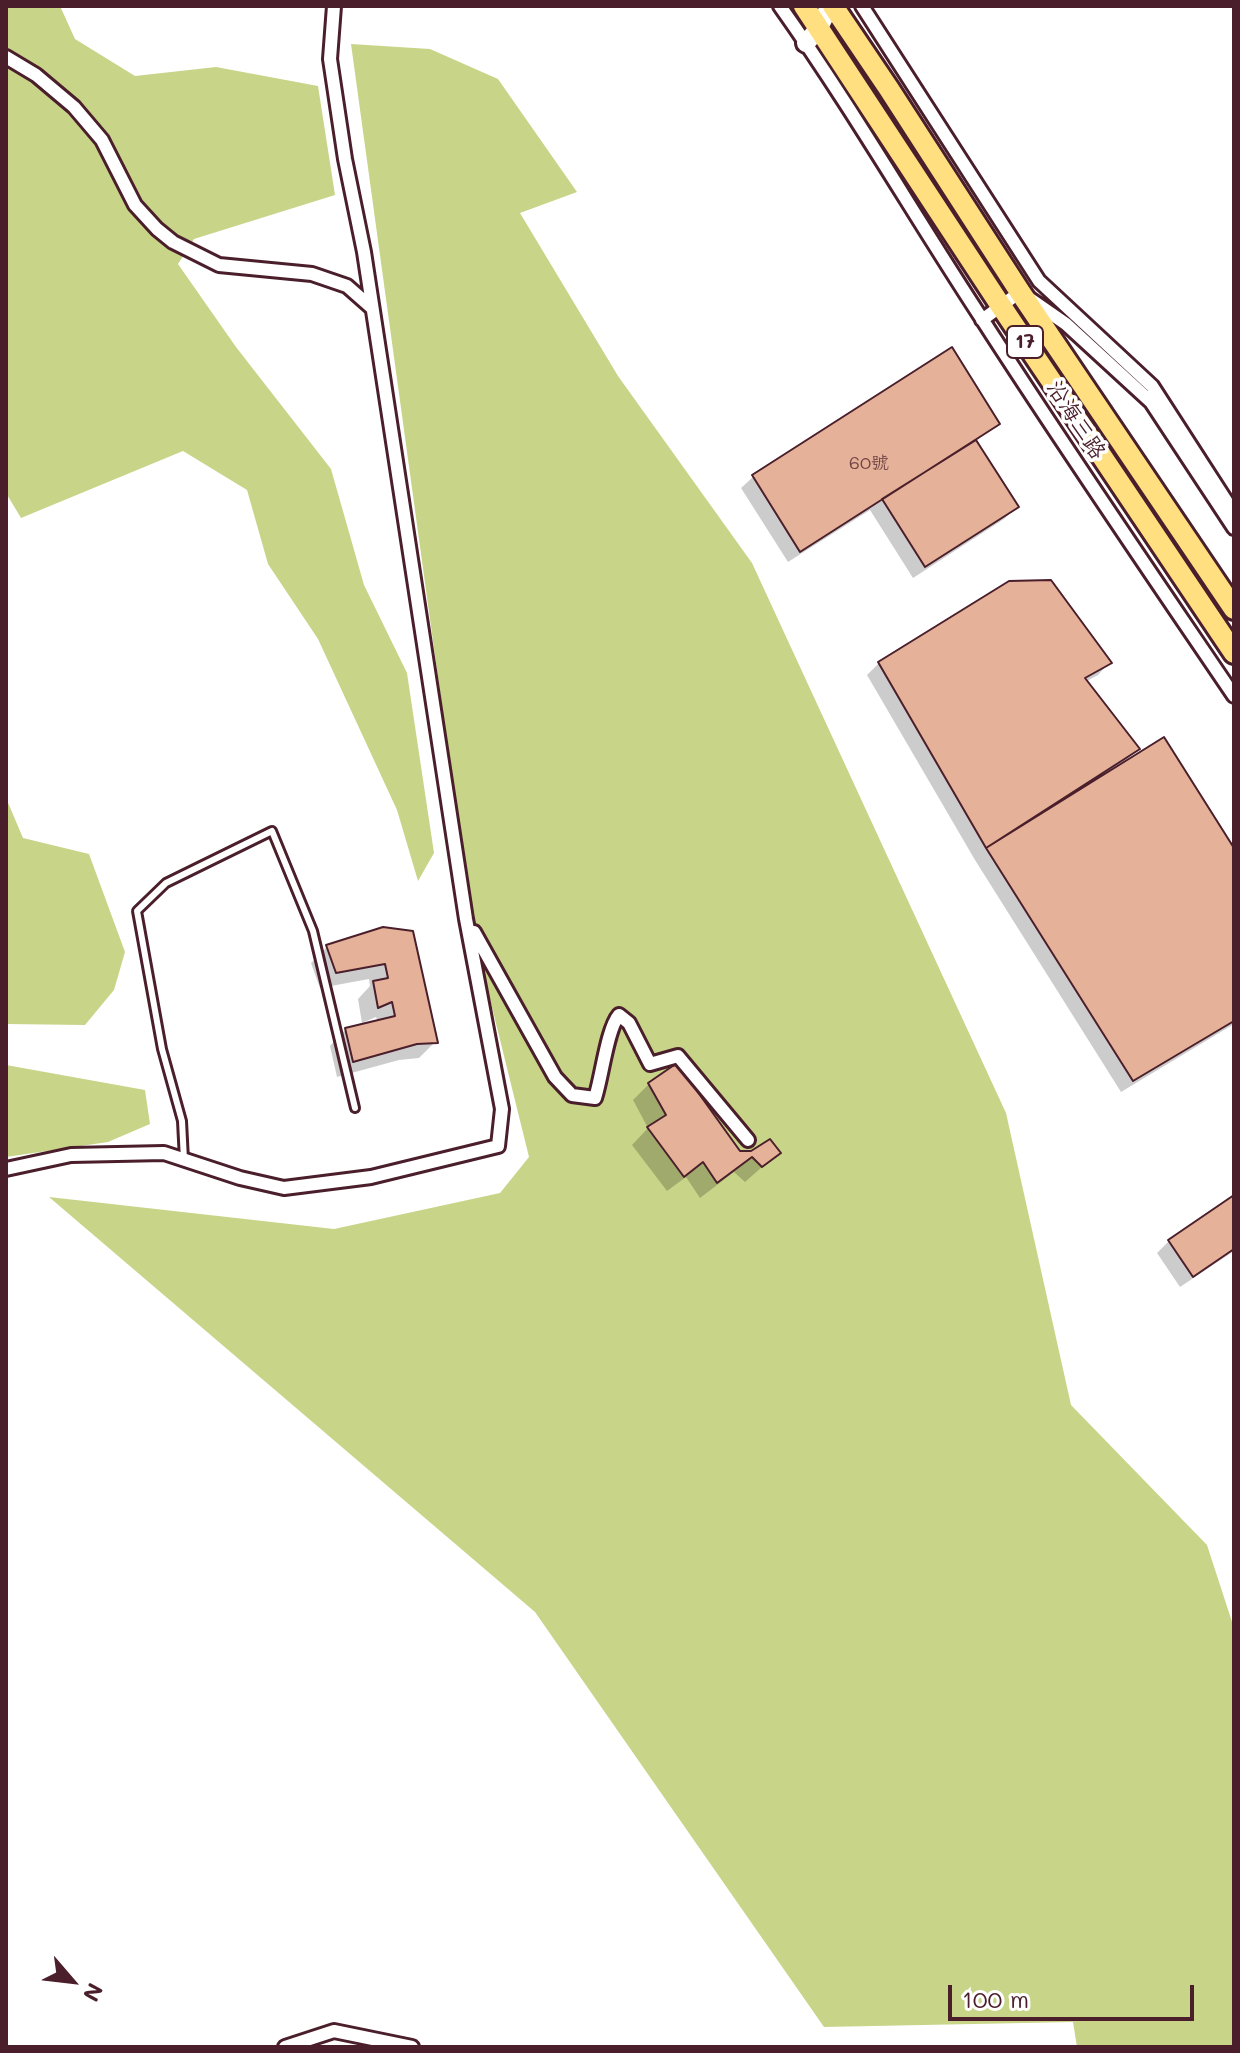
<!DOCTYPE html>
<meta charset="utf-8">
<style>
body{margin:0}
#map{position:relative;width:1240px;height:2053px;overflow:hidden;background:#fff;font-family:Mali,sans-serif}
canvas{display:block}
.frame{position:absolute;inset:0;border:8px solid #4a1f2b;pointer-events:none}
.north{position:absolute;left:32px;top:1941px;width:80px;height:80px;-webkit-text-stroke:6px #fff;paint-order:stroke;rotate:118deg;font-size:22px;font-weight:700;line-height:32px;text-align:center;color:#4a1f2b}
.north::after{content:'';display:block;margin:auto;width:28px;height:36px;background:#4a1f2b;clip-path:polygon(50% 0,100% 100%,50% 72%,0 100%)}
.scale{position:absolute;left:948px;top:1985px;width:246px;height:36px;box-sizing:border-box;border:4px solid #4a1f2b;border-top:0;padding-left:10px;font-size:24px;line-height:28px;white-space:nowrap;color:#4a1f2b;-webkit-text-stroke:6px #fff;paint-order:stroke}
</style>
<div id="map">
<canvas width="1240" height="2053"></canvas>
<div class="frame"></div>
<div class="north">N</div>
<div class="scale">100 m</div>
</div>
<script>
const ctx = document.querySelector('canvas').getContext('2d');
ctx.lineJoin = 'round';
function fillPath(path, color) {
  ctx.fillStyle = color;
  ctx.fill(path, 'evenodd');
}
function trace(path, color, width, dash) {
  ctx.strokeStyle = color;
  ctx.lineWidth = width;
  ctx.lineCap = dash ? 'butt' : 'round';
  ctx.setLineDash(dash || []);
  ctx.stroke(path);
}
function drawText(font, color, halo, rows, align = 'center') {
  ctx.font = font + ' Mali,"LXGW WenKai TC",sans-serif';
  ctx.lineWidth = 7;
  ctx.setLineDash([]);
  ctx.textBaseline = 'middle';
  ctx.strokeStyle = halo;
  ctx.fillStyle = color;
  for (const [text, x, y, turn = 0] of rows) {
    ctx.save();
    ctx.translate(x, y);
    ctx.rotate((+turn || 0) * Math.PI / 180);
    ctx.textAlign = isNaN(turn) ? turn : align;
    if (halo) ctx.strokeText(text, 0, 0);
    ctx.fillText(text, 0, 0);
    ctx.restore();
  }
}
fillPath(new Path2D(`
 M6 6H60L75 39 135 76 216 67 318 86 335 195 194 239 178 264 236 347 331 469 364 585 407 673 434 853 418 881 397 810 318 639 268 564 247 490 183 451 21 518 6 493Z
 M351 44 430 49 498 79 577 192 520 213 618 376 752 563 1006 1113 1071 1405 1207 1545 1234 1628V2047H1077L1073 2022 824 2027 535 1612 49 1197 334 1229 500 1193 529 1157 484 975 468 896Z
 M6 798 23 838 89 854 125 952 114 990 85 1025 6 1024Z
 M6 1065 145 1090 150 1124 108 1142 6 1157Z`), '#c8d589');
fillPath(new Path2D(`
 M951 350 998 424 975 442 1016 507 1004 519 913 578 870 510 788 562 741 488 753 477Z
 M879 663H1109L1098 675 1085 682 1137 749 1123 763 1234 852V1024L1121 1092 975 860 867 675Z
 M384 929 435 1042 419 1058 399 1060 337 1077 330 1046 346 1029 378 1022 376 1017 362 1023 358 999 370 986 369 979 320 988 311 963 327 947Z
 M649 1084 739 1153H778L745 1182 734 1172 700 1198 686 1177 667 1191 632 1145 648 1128 633 1100Z
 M1234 1197V1251L1180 1287 1157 1253 1169 1241Z`), '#0003');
const building = new Path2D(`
 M952 347 1000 424 800 552 752 475Z
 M976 440 1019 507 925 567 882 499Z
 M1051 580 1112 663 1085 678 1140 749 986 848 878 662 1009 581Z
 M1164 737 1234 848V1021L1133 1081 986 848Z
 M383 927 413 931 438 1043 417 1044 353 1062 345 1028 395 1016 392 1002 378 1008 373 981 388 978 385 964 336 973 326 945Z
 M677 1063 740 1151H751L770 1139 781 1153 762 1167 752 1157 717 1183 703 1162 684 1177 647 1127 666 1115 648 1083Z
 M1234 1195V1249L1193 1277 1168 1240Z`);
fillPath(building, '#e5b198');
trace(building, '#4a1f2b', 2);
const lane = new Path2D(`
 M184 1160 182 1121 162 1049 137 911 166 883 272 831 313 931 355 1108`);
const street = new Path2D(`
 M780 6C853 109 915 217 984 322 1065 448 1150 572 1234 696
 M862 6 1039 281 1152 386 1234 513
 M6 57 36 75 74 107 102 140 135 205 157 229 173 242 219 265 312 274 347 286 372 308
 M982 320 1020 292 1066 324 1151 402 1234 528
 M474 932 555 1077 572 1095 595 1098C602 1077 607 1029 619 1015L629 1023 650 1064 678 1056 748 1140
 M6 1169 71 1155 164 1153 240 1178 284 1188 371 1177 498 1146 502 1109 466 919 364 252 345 159 330 59 334 6
 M285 2047 334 2031 412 2047`);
const secondary = new Path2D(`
 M806 43 818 29 830 6`);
const primary = new Path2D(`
 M804 6 1001 306 1234 653
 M833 6 889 89 1020 292 1234 609`);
trace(lane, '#4a1f2b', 12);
trace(street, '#4a1f2b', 18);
trace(secondary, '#4a1f2b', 24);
trace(primary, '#4a1f2b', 26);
trace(lane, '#fff', 6);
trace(street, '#fff', 12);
trace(secondary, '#fff', 18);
trace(primary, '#ffdf80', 20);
drawText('18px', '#714446', null, [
 ["60號",869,463]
]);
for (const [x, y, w] of [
 [1025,342,36]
]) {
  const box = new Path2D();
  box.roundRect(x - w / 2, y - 16, w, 32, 6);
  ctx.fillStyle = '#fff';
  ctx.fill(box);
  trace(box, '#4a1f2b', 2);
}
drawText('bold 20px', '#4a1f2b', null, [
 ["17",1025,342]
]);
drawText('22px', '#4a1f2b', '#fff', [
 ["沿海三路",1076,420,57]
]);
</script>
